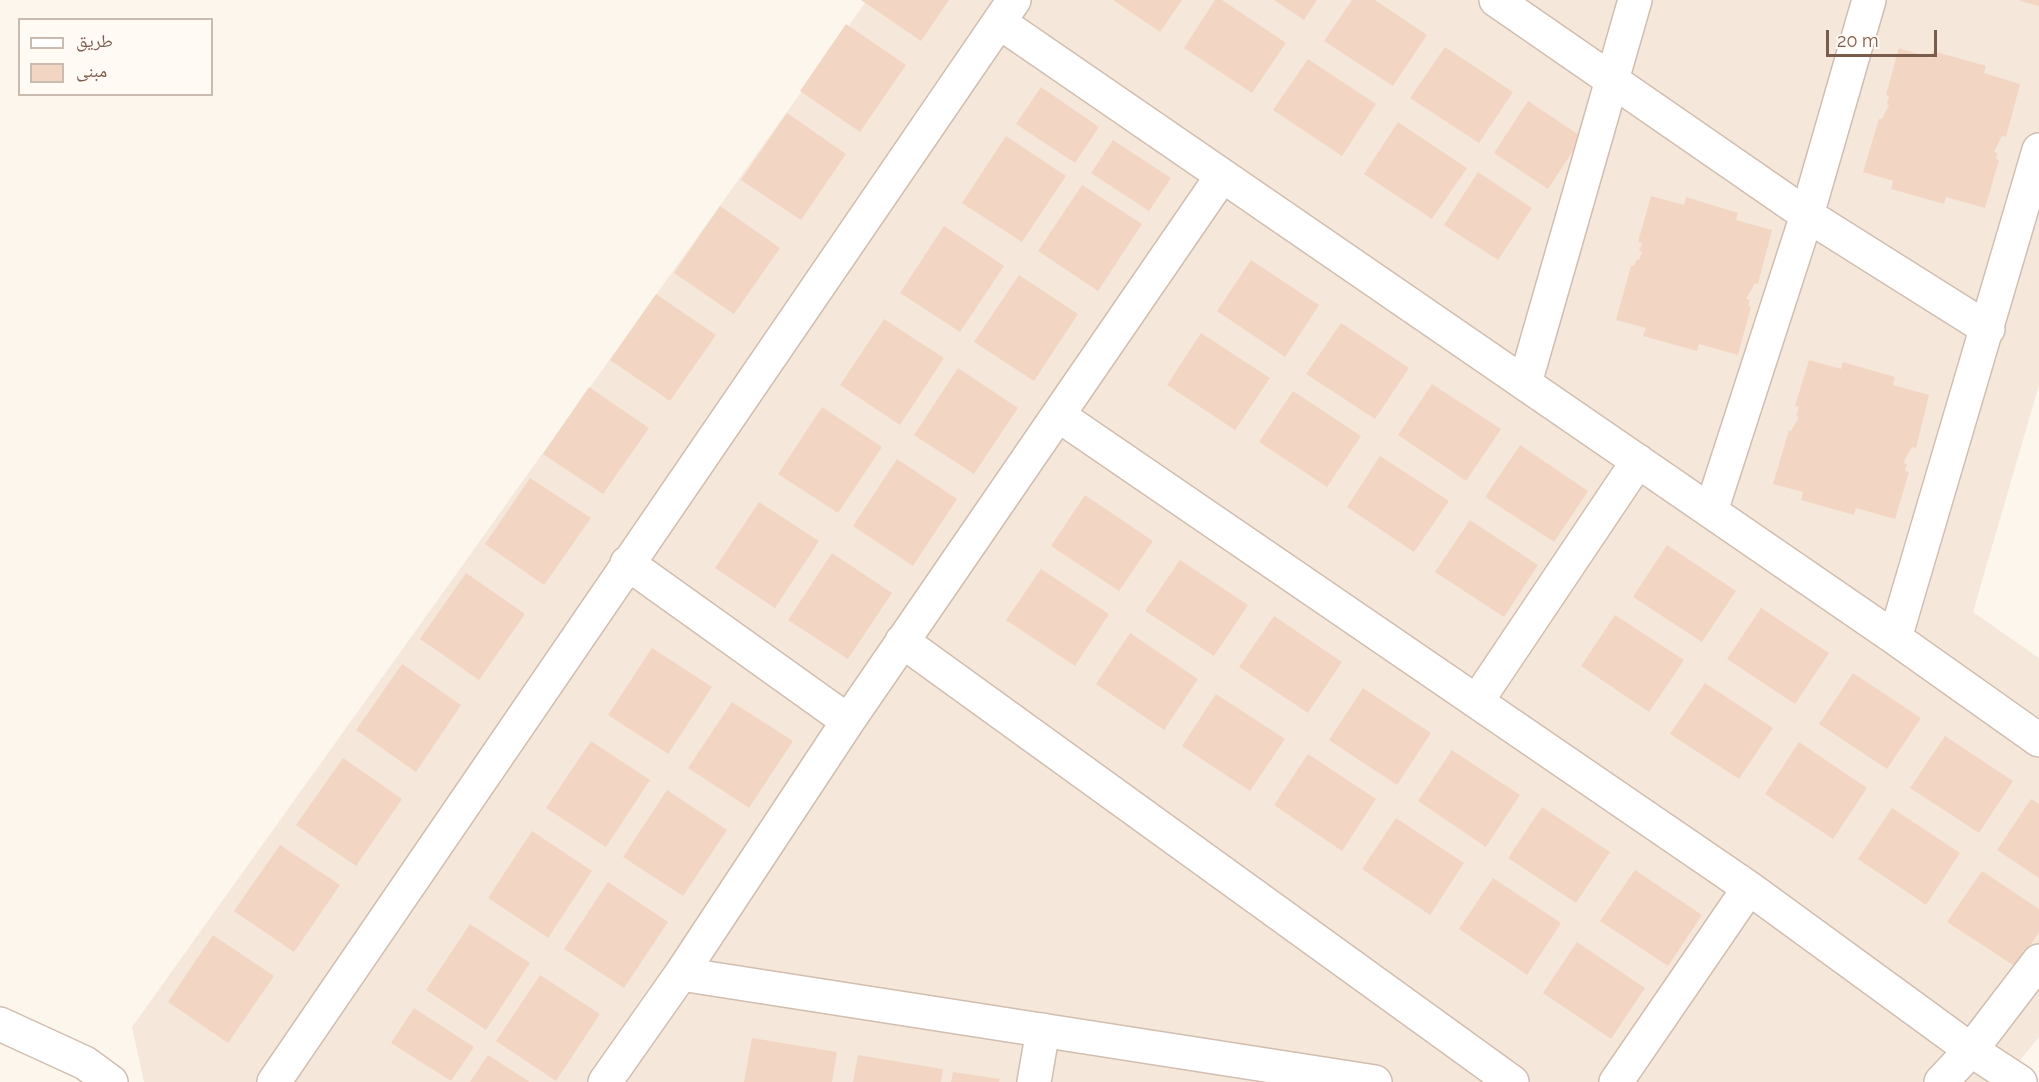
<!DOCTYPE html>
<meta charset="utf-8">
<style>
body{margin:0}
#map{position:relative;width:2039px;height:1082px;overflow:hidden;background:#fdf6ec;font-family:Raleway,"Noto Naskh Arabic",sans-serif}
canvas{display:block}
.legend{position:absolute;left:18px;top:18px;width:195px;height:78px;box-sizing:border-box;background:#fffaf3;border:2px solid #cabbb1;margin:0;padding:8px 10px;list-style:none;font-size:18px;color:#7a5c4d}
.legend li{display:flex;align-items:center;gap:12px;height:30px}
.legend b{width:30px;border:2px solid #cabbb1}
.scale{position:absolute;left:1826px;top:30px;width:111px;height:27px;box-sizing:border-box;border:3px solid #7a5c4d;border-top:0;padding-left:8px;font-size:18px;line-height:21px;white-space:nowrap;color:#7a5c4d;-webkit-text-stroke:4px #fffaf3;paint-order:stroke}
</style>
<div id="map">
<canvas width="2039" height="1082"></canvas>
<ul class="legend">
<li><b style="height:8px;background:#fff"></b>طريق</li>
<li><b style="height:16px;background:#f3d5c3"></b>مبنى</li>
</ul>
<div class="scale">20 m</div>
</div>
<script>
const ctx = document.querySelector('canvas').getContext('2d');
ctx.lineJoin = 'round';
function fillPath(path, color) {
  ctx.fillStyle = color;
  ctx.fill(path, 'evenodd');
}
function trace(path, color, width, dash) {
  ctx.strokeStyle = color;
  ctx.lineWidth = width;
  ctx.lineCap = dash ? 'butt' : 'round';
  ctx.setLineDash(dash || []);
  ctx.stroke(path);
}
fillPath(new Path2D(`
 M867 0H2039V385L1973 612 2039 658V1037L2002 1082H144L132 1027Z`), '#f5e8da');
fillPath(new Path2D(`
 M861 0H949L921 41Z
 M1113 0H1182L1160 32Z
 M1215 0H1222L1286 43 1252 93 1184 48Z
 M1274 0H1317L1304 20Z
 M1352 0H1375L1427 35 1393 86 1324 41Z
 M2020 0H2039V6L2020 1Z
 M846 24 906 65 860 132 800 91Z
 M1445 47 1513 92 1479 143 1410 98Z
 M1899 48 1931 58 1933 51 1986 66 1984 73 2020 84 2006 137 2002 136 1994 152 1997 153 1996 159 1999 160 1985 208 1946 197 1944 204 1891 189 1893 181 1863 172 1879 119H1882L1889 105 1887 104 1889 96 1886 95Z
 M1308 59 1376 104 1342 156 1273 110Z
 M1041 87 1099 127 1075 163 1016 124Z
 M1528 101 1582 137 1548 189 1494 153Z
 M787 113 846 154 801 220 741 180Z
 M1398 122 1467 168 1432 219 1364 174Z
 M1006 136 1066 176 1022 242 962 203Z
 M1113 140 1171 178 1149 211 1091 173Z
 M1478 172 1532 208 1498 260 1444 225Z
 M1082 185 1142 224 1098 291 1038 251Z
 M1651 196 1684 205 1686 197 1738 213 1736 220 1772 230 1758 284 1755 283 1746 299 1750 300 1748 306 1751 307 1738 355 1699 344 1697 351 1643 336 1646 328 1616 320 1631 266H1634L1637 259 1639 260 1642 252 1639 251 1642 243 1638 242Z
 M720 206 780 248 734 314 674 273Z
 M944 226 1004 266 960 332 900 293Z
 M1251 260 1319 305 1285 357 1217 311Z
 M1019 275 1078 314 1034 381 974 342Z
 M656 294 716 335 670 401 610 360Z
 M884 319 944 358 900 425 840 385Z
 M1341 323 1409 368 1375 419 1306 374Z
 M1201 333 1270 378 1235 430 1167 385Z
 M1809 360 1841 369 1843 362 1895 377 1893 385 1929 395 1916 448 1912 447 1903 463 1907 464 1905 471 1909 472 1895 519 1856 508 1854 515 1801 500 1803 492 1773 484 1789 430 1791 431 1799 417 1796 416 1799 407 1795 406Z
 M958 368 1018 408 974 474 914 435Z
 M1432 384 1501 429 1466 481 1398 435Z
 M589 387 649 428 603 494 543 454Z
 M1293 391 1361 436 1327 487 1259 442Z
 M822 407 882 447 838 513 778 474Z
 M1520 445 1588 491 1554 542 1485 497Z
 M1380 456 1449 501 1414 552 1347 507Z
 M897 459 957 499 913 566 853 526Z
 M530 478 591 518 544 585 485 544Z
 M1085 495 1153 541 1119 591 1051 546Z
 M759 502 819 541 775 608 715 568Z
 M1470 520 1538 565 1504 617 1435 572Z
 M1667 545 1736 591 1702 642 1633 597Z
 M832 553 892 593 848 659 788 620Z
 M1180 560 1248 605 1214 656 1145 611Z
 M1041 569 1109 614 1075 666 1006 620Z
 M466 573 525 614 479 680 420 639Z
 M1761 608 1829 653 1795 704 1727 659Z
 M1615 615 1684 660 1649 712 1581 666Z
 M1274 616 1342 662 1308 713 1239 667Z
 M1130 633 1198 679 1164 730 1096 684Z
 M652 648 712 687 668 754 608 715Z
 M402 664 461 705 416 772 356 730Z
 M1853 673 1921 718 1887 769 1819 724Z
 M1705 683 1773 728 1739 779 1670 734Z
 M1363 688 1431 733 1397 785 1329 740Z
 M1216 694 1285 739 1250 791 1182 746Z
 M732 702 793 741 749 808 688 768Z
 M1945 736 2013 781 1979 833 1910 788Z
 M591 741 650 780 606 847 546 808Z
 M1799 742 1867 788 1833 839 1765 794Z
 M1452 750 1520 795 1486 847 1418 801Z
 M1308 754 1376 799 1342 851 1274 805Z
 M343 758 402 799 356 866 296 825Z
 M667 790 727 830 683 896 623 857Z
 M2031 799 2039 804V878L1997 850Z
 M1542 807 1610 852 1576 903 1508 858Z
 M1892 808 1960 853 1926 905 1858 859Z
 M1396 818 1464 863 1430 915 1362 869Z
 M532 831 592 871 548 938 488 898Z
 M280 845 340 885 294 952 234 911Z
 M1635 870 1702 915 1668 966 1600 921Z
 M1982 871 2039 909V932L2016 967 1947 922Z
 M1493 878 1561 923 1527 975 1459 929Z
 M608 882 668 922 624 988 564 949Z
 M470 924 530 963 486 1030 426 990Z
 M213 935 274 976 228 1043 168 1002Z
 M1577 942 1645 988 1611 1039 1543 993Z
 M540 975 600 1014 556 1081 496 1041Z
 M414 1008 474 1047 451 1081 391 1043Z
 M752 1038 837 1052 832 1082H744Z
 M488 1055 530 1082H470Z
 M858 1055 943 1069 941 1082H853Z
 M953 1072 1000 1079 999 1082H951Z`), '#f3d5c3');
const minor = new Path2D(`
 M1496 0 1807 215 1988 329
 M999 22 1895 638 2039 740
 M1525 383 1635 0
 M1058 415 1749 888 1971 1050 2020 1082
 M1711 511 1807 215 1869 0
 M627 563 848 721
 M1895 638 2039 150
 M902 641 1512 1082
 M1477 701 1638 461
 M681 974 1375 1082
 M0 1024 85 1063 111 1082
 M274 1082 1014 0
 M605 1082 681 974 848 721 1222 176
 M1034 1082 1043 1030
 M1616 1082 1749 888
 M1941 1082 1971 1050 2039 961`);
trace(minor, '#d1beb0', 36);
trace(minor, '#fff', 33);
</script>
